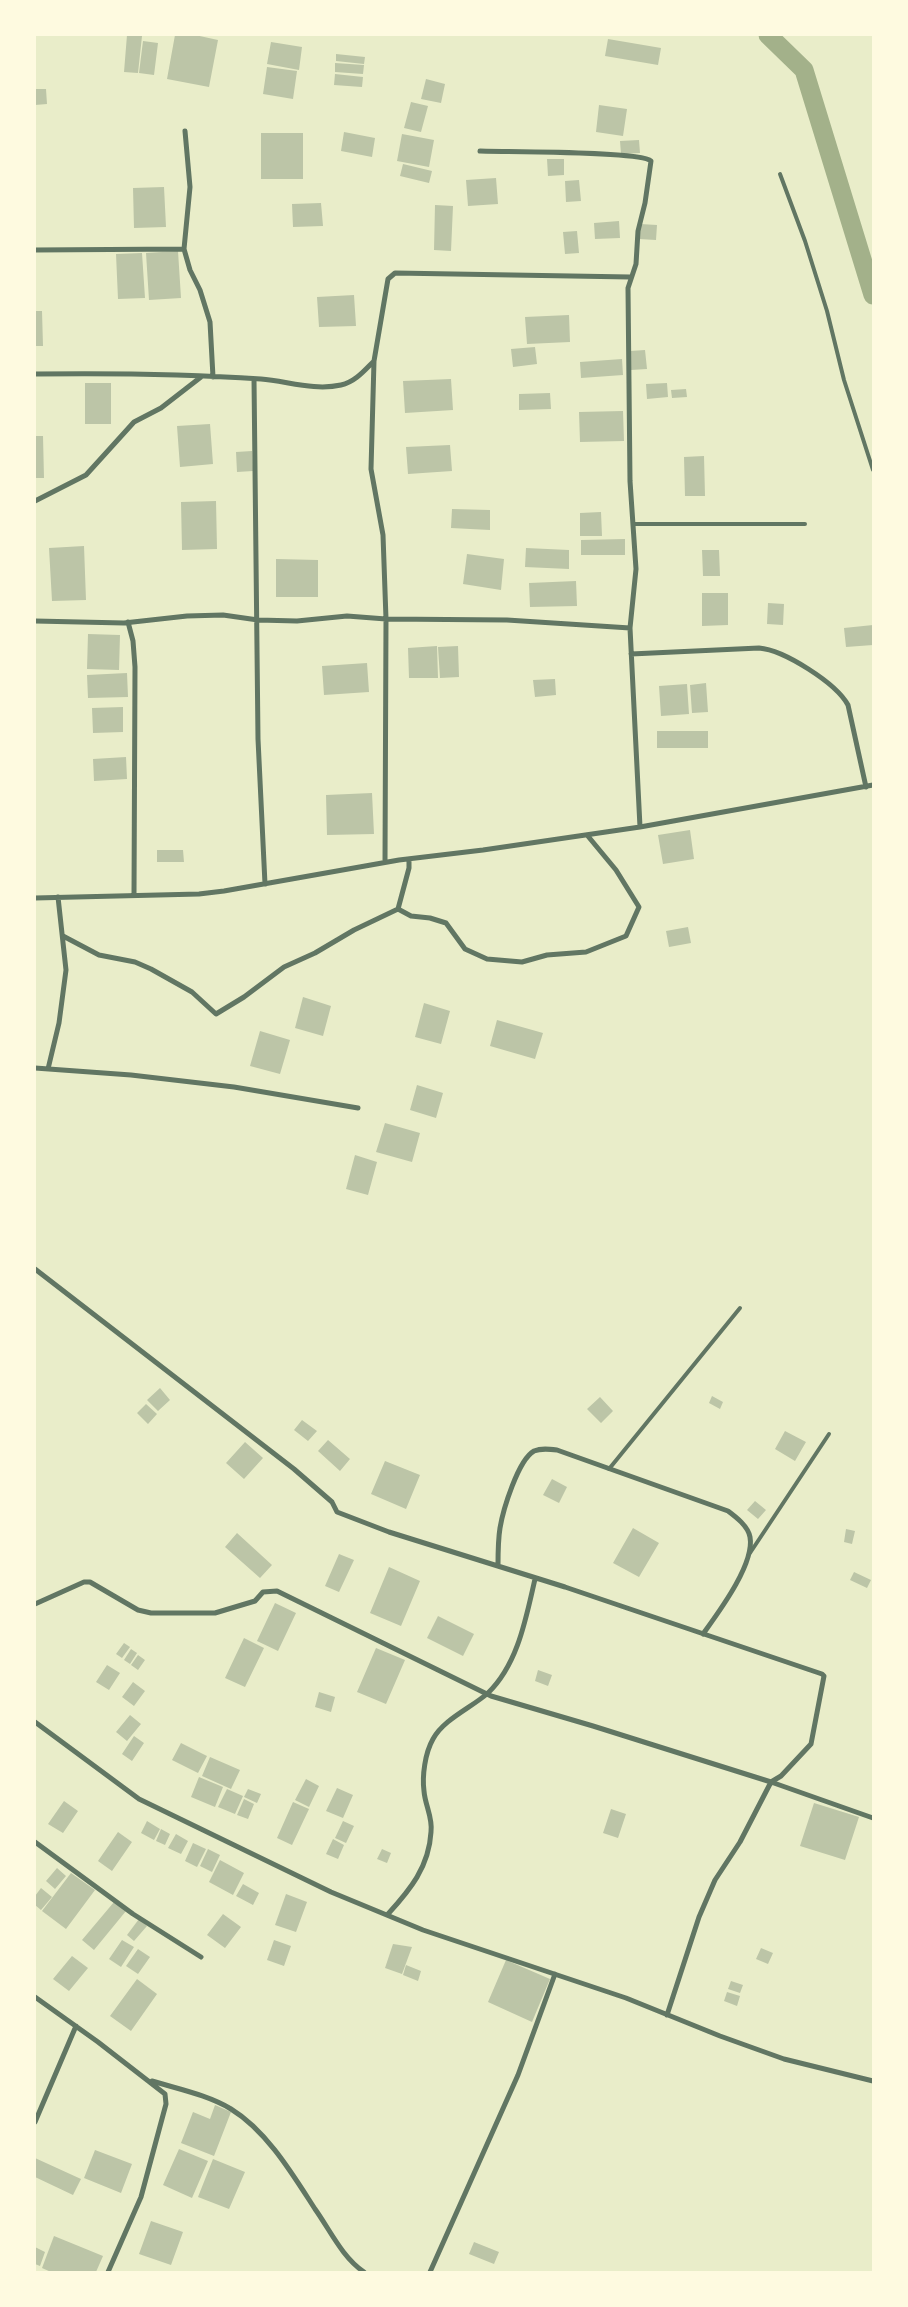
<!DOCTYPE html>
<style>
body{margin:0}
#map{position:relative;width:908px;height:2307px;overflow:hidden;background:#e9edc9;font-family:"Asap Condensed",sans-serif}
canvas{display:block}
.frame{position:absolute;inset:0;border:36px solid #fefae0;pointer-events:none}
</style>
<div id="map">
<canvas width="908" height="2307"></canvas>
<div class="frame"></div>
</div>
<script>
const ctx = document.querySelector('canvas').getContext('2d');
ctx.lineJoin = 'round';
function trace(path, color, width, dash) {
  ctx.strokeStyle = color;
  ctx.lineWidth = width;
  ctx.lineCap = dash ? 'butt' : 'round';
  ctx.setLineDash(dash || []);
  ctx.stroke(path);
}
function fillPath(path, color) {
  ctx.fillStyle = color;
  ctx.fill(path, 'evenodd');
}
trace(new Path2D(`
 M768 35 804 70 873 295`), '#a3b18a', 19);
fillPath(new Path2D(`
 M127 35 142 36 138 73 124 72Z
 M175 35H195L218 40 209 87 167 79Z
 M608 39 661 48 658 65 605 56Z
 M143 41 158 43 154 75 139 73Z
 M271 42 302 47 299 70 267 64Z
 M336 54 365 57 364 64 336 61Z
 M335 63 364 65 363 74 335 72Z
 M267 67 297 71 293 99 263 94Z
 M335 74 363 77 362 87 334 85Z
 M426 79 445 84 441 103 421 99Z
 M35 89H46L47 104 35 105Z
 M411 102 428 106 421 132 404 128Z
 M599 105 627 109 623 136 596 132Z
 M344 132 375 138 372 157 341 151Z
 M261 133H303V179H261Z
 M402 134 434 140 429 167 397 161Z
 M639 140 640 153 621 154 620 141Z
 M547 159H564V175L548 176Z
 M403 164 432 171 429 183 400 176Z
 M496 178 498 204 468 206 466 180Z
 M579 180 581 201 566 202 565 181Z
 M164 187 166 227 134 228 133 188Z
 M321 203 323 226 293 227 292 204Z
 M435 205 453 206 451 251 434 250Z
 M619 221 620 238 595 239 594 223Z
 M640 224 657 225 656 240 639 239Z
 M577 231 579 253 565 254 563 232Z
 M178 251 181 298 149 300 146 253Z
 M142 253 145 298 118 299 116 254Z
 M354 295 356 326 319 327 317 297Z
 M35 311H42L43 346H35Z
 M569 315 570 342 527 344 525 317Z
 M535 347 537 364 513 367 511 349Z
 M645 350 647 369 631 370 630 351Z
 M622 359 623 375 581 378 580 362Z
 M451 379 453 410 405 413 403 381Z
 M85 383H111V424H85Z
 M667 383 668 397 647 399 646 384Z
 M686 389 687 397 672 398 671 390Z
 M550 393 551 409 519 410V394Z
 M623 411 624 441 580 442 579 412Z
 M210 424 213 464 180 467 177 426Z
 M35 436H43L44 478H35Z
 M450 445 452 471 408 474 406 447Z
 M252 451 253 471 237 472 236 452Z
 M704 456 705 496H685L684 457Z
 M216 501 217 549 182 550 181 502Z
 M452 509 490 510V530L451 528Z
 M601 512 602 536H580V513Z
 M625 539V555H581V540Z
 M84 546 86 600 52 601 49 548Z
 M526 548 569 550V569L525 567Z
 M702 550H719L720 576H703Z
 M467 554 504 559 501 590 463 584Z
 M276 559 318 560V597H276Z
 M576 581 577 606 530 607 529 583Z
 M702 593H728V625L702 626Z
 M768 603 784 604 783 625 767 624Z
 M873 625V645L846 647 844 628Z
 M88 634 120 635 119 670 87 669Z
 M437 646 438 678H409L408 648Z
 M458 646 459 677 440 678 438 647Z
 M367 663 369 692 324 695 322 666Z
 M127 673 128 697 88 698 87 675Z
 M555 679 556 695 535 697 533 680Z
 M706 683 708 712 692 713 690 685Z
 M687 684 689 714 661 716 659 686Z
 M123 707V732L93 733 92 708Z
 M657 731H708V748H657Z
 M126 757 127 779 94 781 93 759Z
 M372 793 374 834 327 835 326 795Z
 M690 830 694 859 663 864 658 835Z
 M157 850H183L184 862H157Z
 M688 927 691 943 669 947 666 931Z
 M303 997 331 1006 323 1036 295 1028Z
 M424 1003 450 1011 441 1044 415 1037Z
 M497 1020 543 1033 535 1059 490 1046Z
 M260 1031 290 1040 280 1074 250 1066Z
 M417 1085 443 1093 436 1118 410 1110Z
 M385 1123 420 1133 412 1162 376 1152Z
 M355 1155 377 1162 368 1195 346 1189Z
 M160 1388 170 1400 158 1411 147 1400Z
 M712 1396 723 1402 720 1409 709 1403Z
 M600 1397 613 1411 601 1423 587 1409Z
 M146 1404 157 1414 148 1424 137 1413Z
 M302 1420 317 1431 308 1441 294 1430Z
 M785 1431 806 1442 795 1461 775 1449Z
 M328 1440 350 1459 340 1471 318 1451Z
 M245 1442 263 1458 244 1479 226 1463Z
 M385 1461 420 1475 406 1509 371 1494Z
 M552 1479 567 1487 559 1503 543 1495Z
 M755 1501 766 1510 758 1519 747 1510Z
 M633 1528 659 1543 639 1577 613 1563Z
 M846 1529 855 1531 852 1544 844 1542Z
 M237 1533 272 1565 260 1578 225 1547Z
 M339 1554 354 1560 339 1592 325 1586Z
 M389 1567 420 1581 401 1626 370 1613Z
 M854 1572 871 1580 867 1588 850 1580Z
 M275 1603 296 1613 278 1651 257 1641Z
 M438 1616 474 1634 463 1656 427 1638Z
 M244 1638 264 1648 245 1687 225 1678Z
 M124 1643 130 1647 122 1658 116 1654Z
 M376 1648 405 1660 386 1704 357 1692Z
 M131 1649 137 1653 130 1664 124 1660Z
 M138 1655 145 1660 138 1670 131 1665Z
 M107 1665 120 1673 109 1690 96 1682Z
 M538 1670 552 1675 548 1686 535 1681Z
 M133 1682 145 1691 134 1706 122 1697Z
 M319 1692 335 1697 331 1712 315 1707Z
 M130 1715 141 1724 127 1741 116 1732Z
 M134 1736 144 1743 132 1761 122 1754Z
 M181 1743 207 1756 198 1773 172 1760Z
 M210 1757 240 1770 231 1789 202 1776Z
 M199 1777 223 1787 215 1807 191 1797Z
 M306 1779 319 1786 309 1807 295 1800Z
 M337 1788 353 1795 343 1818 326 1811Z
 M227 1789 243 1796 235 1814 218 1807Z
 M248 1789 261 1794 257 1803 244 1797Z
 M244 1799 254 1804 248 1819 237 1815Z
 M64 1801 78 1811 63 1833 48 1824Z
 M293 1802 309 1809 292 1845 277 1838Z
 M814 1803 859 1817 845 1860 800 1846Z
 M611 1809 626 1814 618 1838 603 1833Z
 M147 1821 160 1829 154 1840 141 1833Z
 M343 1821 354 1826 346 1843 335 1838Z
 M161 1829 170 1834 165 1845 156 1841Z
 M118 1832 132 1842 112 1871 98 1861Z
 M176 1834 188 1841 181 1854 168 1848Z
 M333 1839 344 1845 338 1859 326 1854Z
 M193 1843 206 1849 197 1867 185 1861Z
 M208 1849 220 1855 212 1872 200 1866Z
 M382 1849 391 1853 387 1863 377 1859Z
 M220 1860 244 1873 233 1895 209 1882Z
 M57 1868 66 1876 55 1889 46 1881Z
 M71 1873 95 1890 66 1929 42 1911Z
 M243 1884 259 1893 253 1905 236 1896Z
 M41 1888 52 1897 41 1910 35 1905V1896Z
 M286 1894 307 1902 296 1932 275 1925Z
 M114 1902 126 1911 94 1950 82 1940Z
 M223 1914 241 1927 225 1948 207 1935Z
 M139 1919 147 1926 134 1941 127 1935Z
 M122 1940 134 1947 121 1967 109 1959Z
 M274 1940 291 1946 284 1966 267 1960Z
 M393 1944 412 1947 402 1974 385 1968Z
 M761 1948 773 1953 768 1964 756 1959Z
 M138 1949 150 1957 138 1974 126 1966Z
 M72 1956 88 1968 69 1991 53 1979Z
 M506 1960 550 1979 532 2022 488 2002Z
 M406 1965 421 1971 418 1981 403 1975Z
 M137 1979 157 1994 131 2031 110 2016Z
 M731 1981 743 1985 740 1993 728 1989Z
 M727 1992 740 1996 737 2006 724 2001Z
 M215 2105 231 2112 214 2156 181 2143 193 2112 210 2119Z
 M179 2149 208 2161 192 2198 163 2185Z
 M95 2150 132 2164 121 2193 84 2178Z
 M35 2158 81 2179 73 2195 35 2177Z
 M213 2159 245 2172 229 2209 198 2197Z
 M151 2221 183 2232 171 2265 139 2254Z
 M54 2236 103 2256 96 2272H51L42 2268Z
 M474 2242 499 2252 494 2264 469 2254Z
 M35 2247 45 2252 40 2266 35 2264Z`), '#bcc5a7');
trace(new Path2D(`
 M780 174 805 241 827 311 844 380 873 470
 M634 524H805
 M609 1469 740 1308
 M750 1553 829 1434`), '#617663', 4);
trace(new Path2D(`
 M185 131 190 187 184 249 190 270 200 290 210 322 213 377
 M480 151C503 152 641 151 651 161L645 203 638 231 636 264 628 288 630 481 636 569 630 628 640 827
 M35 250 184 249
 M35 374C110 373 186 374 261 379 287 381 314 391 341 385 355 382 364 371 374 361
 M254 379 258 739 265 884
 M35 501 86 475 134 422 161 408 201 377
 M35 621 124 623 187 616 223 615 258 620 297 621 347 616 386 619 507 620 630 628
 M128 622 133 641 135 667 134 895
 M631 654 759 648C784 650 836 683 848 705L866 787
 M385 862 386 619 383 535 371 469 374 361 388 279 395 273 630 277
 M35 898 199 894 224 891 399 860 483 850 640 827 873 785
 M398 909 411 916 430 918 446 923 465 949 487 959 522 962 547 955 586 952 626 936 639 907 616 870 587 835
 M63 936 99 955 135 962 151 969 192 992 216 1014 244 997 284 967 315 953 354 930 398 909 409 868V859
 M35 1068 131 1075 234 1087 358 1108
 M48 1069 59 1023 66 970 58 897
 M35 1269 294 1469 332 1502 337 1512 389 1532 565 1587 822 1674 824 1676 811 1744 781 1776 771 1782 740 1842 715 1880 699 1917 667 2015
 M498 1566C498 1554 498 1540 500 1528 503 1510 518 1460 534 1451 541 1448 549 1449 557 1450L728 1511C736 1517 748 1526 750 1537 755 1564 718 1613 703 1634
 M35 1604 84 1582H90L138 1610 151 1613H215L255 1601 263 1592 277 1591 491 1696 593 1726 771 1782 873 1818
 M35 1722 139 1799 331 1892 423 1930 626 1998 720 2036 784 2059 873 2081
 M35 1842 133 1914 201 1957
 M388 1914C410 1890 429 1867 431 1832 433 1818 425 1805 424 1791 422 1776 425 1753 433 1739 444 1719 471 1708 488 1693 518 1664 526 1618 535 1579
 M35 1997 98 2042 165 2094 166 2104 141 2197 108 2272
 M152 2081C178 2089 208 2095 231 2109 267 2131 293 2175 315 2209 330 2230 342 2257 364 2272
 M35 2122 76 2026
 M430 2272 518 2075 555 1974`), '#617663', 5);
</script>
